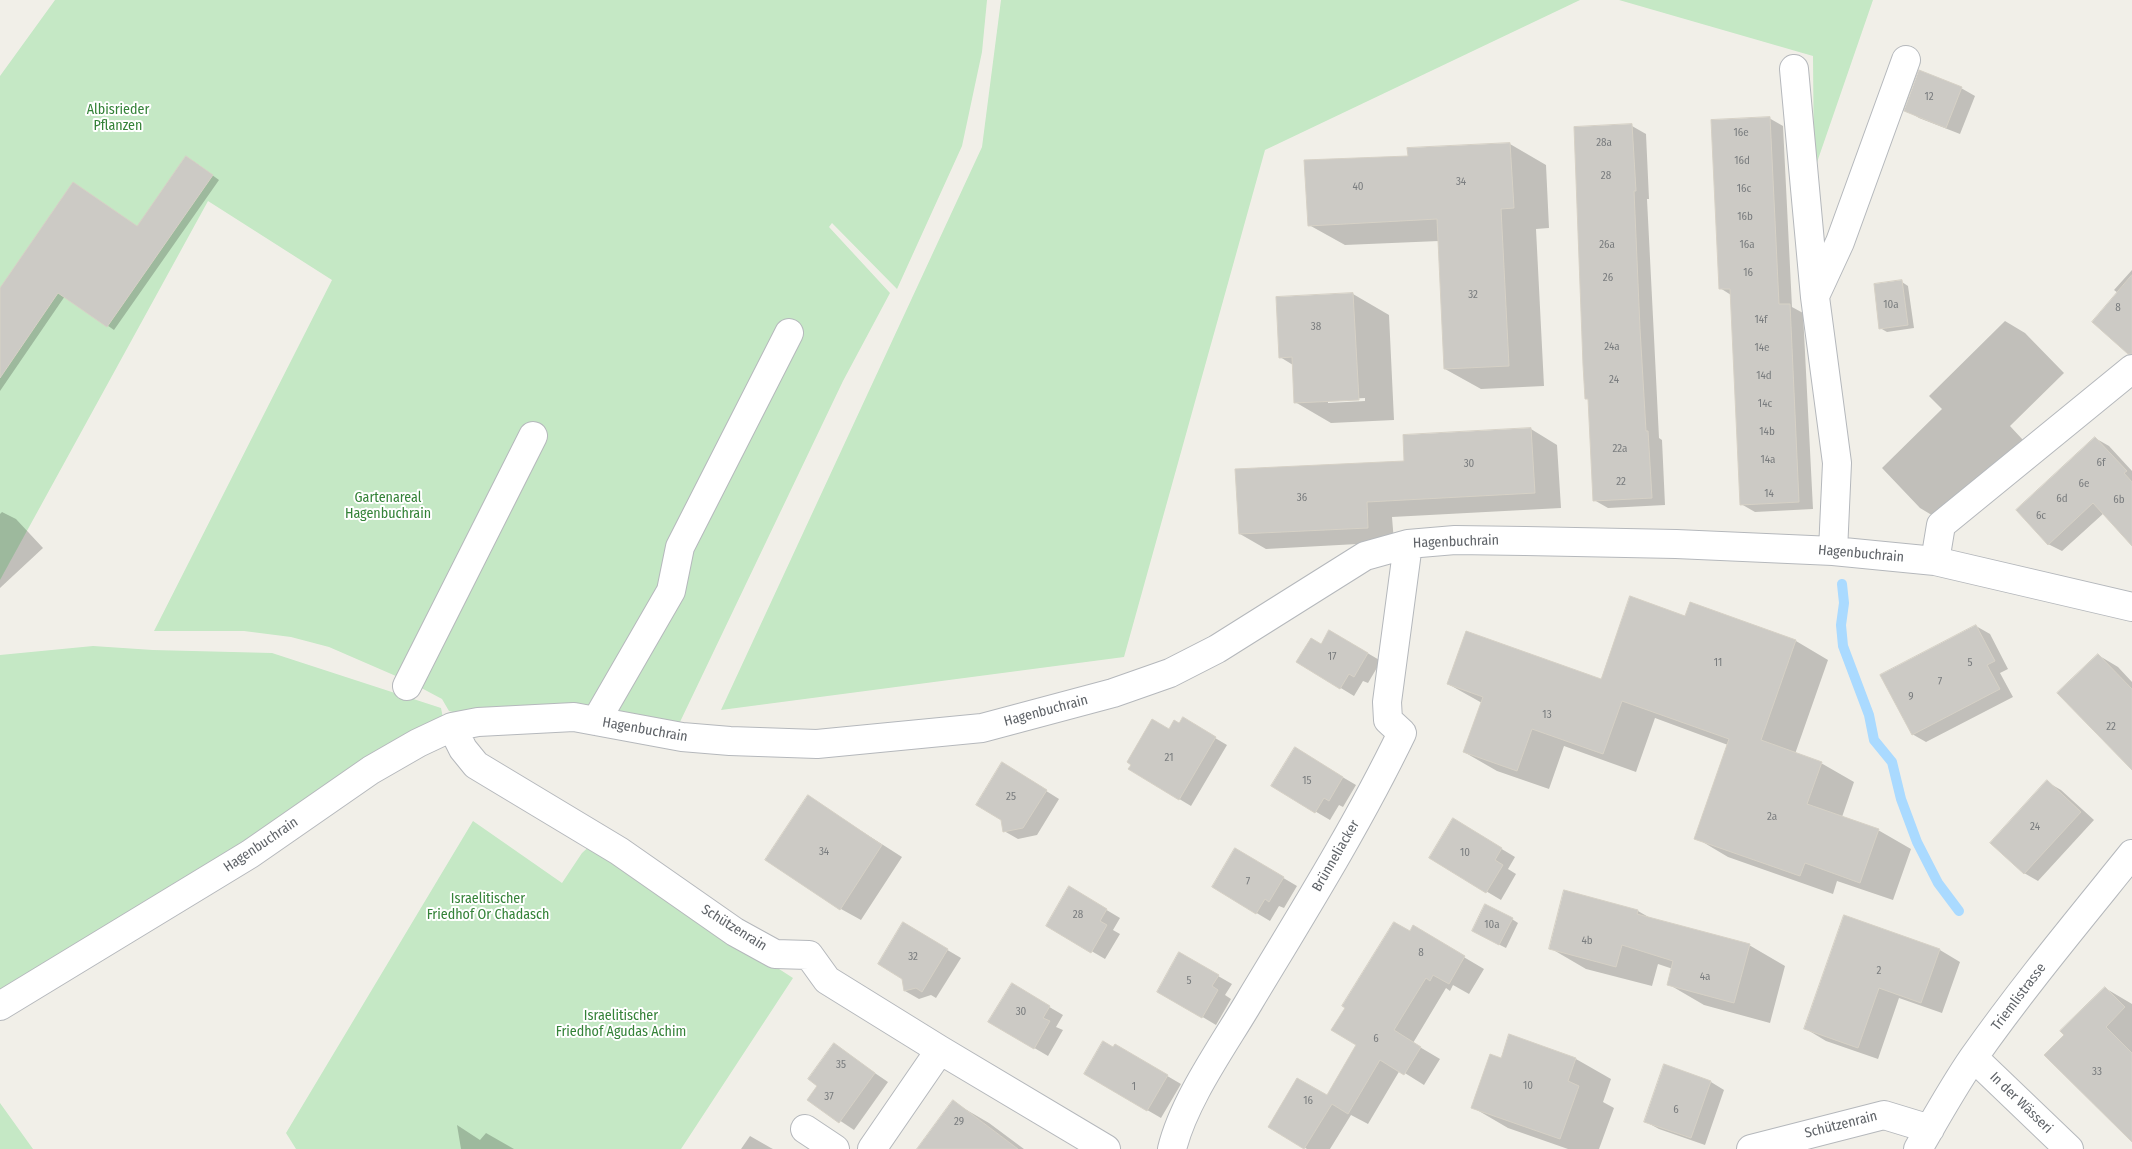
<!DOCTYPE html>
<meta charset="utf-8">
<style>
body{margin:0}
canvas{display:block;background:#f1efe8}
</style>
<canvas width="2132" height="1149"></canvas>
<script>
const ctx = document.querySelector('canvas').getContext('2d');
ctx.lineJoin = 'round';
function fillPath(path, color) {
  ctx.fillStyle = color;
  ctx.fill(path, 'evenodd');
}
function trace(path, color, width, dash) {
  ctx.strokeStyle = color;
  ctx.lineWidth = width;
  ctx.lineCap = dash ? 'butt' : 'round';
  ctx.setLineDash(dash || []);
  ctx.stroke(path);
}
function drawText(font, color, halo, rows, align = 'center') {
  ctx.font = font + ' "Fira Sans Condensed",sans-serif';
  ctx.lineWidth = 4;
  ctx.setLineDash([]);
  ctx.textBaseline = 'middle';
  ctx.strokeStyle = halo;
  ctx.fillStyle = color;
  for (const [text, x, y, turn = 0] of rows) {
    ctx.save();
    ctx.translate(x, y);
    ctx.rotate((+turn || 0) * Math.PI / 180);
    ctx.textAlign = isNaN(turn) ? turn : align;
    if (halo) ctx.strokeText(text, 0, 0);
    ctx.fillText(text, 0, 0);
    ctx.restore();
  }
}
fillPath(new Path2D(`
 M55 0H987L982 52 962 146 897 289 832 223 829 227 890 293 843 381 679 724 457 713 449 711 442 699 412 683 329 647 291 637 244 631H154L332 280 208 201 0 580V76Z
 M1001 0H1580L1265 150 1124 657 721 710 982 147Z
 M1619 0H1873L1814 171 1813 56Z
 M93 646 153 650 272 653 441 708 443 718 234 853 0 990V655Z
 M473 821 562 883 582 853 595 841 734 940 793 978 681 1149H296L286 1133Z
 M0 1103 33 1149H0Z`), '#c5e8c5');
fillPath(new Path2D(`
 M1961 88 1975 96 1960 134 1919 118 1906 110Z
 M1769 118 1783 126 1792 307 1803 313 1813 509 1755 512 1741 504 1731 295 1720 288Z
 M1632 126 1646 134 1649 199H1647L1654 337 1659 438 1662 440 1665 505 1608 508 1594 500 1589 400 1586 398 1578 230H1580L1575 128Z
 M1510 144 1546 165 1549 228 1536 229 1544 386 1481 389 1445 369 1439 241 1345 245 1309 225 1409 157Z
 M193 161 219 180 114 330 65 296 0 391V291L137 227Z
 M2132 270V355L2129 353 2118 293 2114 290Z
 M1902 282 1908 286 1914 328 1887 332 1880 328Z
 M1353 294 1389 315 1394 420 1331 423 1295 402 1293 365 1280 357 1277 298ZM1365 398V401L1328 403V400Z
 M2005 321 2025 333 2064 373 2010 426 2023 440 1940 520 1920 508 1882 468 1942 409 1929 396Z
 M1531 429 1557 445 1561 508 1392 517 1394 542 1266 549 1240 534 1405 462 1404 436Z
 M2095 438 2109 446 2132 471V544L2104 513 2062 551 2048 544Z
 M2 512 16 519 43 548 0 588V514Z
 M1686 617 1796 641 1828 660 1795 754 1821 763 1854 782 1842 817 1878 830 1911 849 1893 900 1837 881 1833 894 1728 857 1696 838 1728 745 1655 718 1636 772 1564 746 1549 789 1497 771 1464 752 1482 703 1448 684 1602 681Z
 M1976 626 1990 634 2008 669 2000 673 2013 697 1926 742 1912 734Z
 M1330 631 1381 661 1368 683 1363 681 1354 696 1298 662 1321 645Z
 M2098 655 2118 667 2132 682V767Z
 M1183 719 1227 745 1191 806 1129 769 1170 730 1180 725Z
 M1295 749 1356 785 1343 807 1339 805 1330 820 1272 786Z
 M1016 772 1059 799 1037 835 1018 839 1004 831Z
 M2047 782 2061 790 2094 820 2038 881 2024 873Z
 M808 797 902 857 861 920 841 909Z
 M1467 828 1515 857 1508 869 1516 874 1501 900 1430 858Z
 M1236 850 1297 886 1284 908 1279 906 1270 921 1213 887Z
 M1070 888 1120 918 1113 930 1120 934 1105 959 1047 925Z
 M1565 892 1638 911 1652 919 1749 945 1785 966 1770 1023 1704 1005 1668 984 1673 969 1658 964 1652 986 1586 969 1550 948Z
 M1845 917 1940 950 1960 962 1942 1013 1899 998 1878 1059 1826 1041 1806 1029Z
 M1512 919 1518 923 1506 948 1480 935Z
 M1413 927 1484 969 1469 994 1453 985 1450 991 1446 988 1413 1043 1440 1059 1424 1085 1400 1070 1368 1124 1351 1115 1330 1149H1307L1270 1127 1328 1097 1358 1045Z
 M917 932 961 958 936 998 931 995 919 999 905 991Z
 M1180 954 1232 984 1225 995 1231 999 1216 1025 1159 991Z
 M1012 985 1063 1015 1056 1027 1063 1030 1048 1056 990 1022Z
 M2105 988 2132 1004V1141L2066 1034Z
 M834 1045 888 1082 854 1130 809 1100 819 1086Z
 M1116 1046 1181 1084 1161 1118 1085 1074Z
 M1576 1059 1611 1079 1603 1102 1614 1108 1599 1149H1568L1508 1128 1472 1107 1501 1060Z
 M1711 1082 1724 1090 1705 1145 1659 1129 1646 1122Z
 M953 1102 989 1123 1024 1149H932Z
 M457 1125 480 1140 486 1133 514 1149H461Z
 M750 1136 771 1148 773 1149H741Z`), '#0003');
trace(new Path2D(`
 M1842 584 1844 603 1841 625 1843 646 1869 715 1874 740 1892 762 1901 799 1917 842 1938 883 1959 911`), '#aadaff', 10);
const building = new Path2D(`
 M1919 70 1962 87 1946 128 1904 111Z
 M1770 117 1779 304H1790L1799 502 1740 505 1730 289H1719L1711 120Z
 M1632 124 1636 191H1634L1640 329 1646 431H1648L1652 498 1593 501 1588 399H1585L1583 365 1574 127Z
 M1510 143 1514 208 1501 209 1509 366 1444 369 1437 219 1308 226 1304 160 1408 156 1407 148Z
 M186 156 213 175 107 327 58 293 0 378V288L73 182 137 226Z
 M2132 275V354H2128L2092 322Z
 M1902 280 1908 325 1879 329 1874 284Z
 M1353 293 1359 400 1294 403 1292 357 1279 358 1276 297Z
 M1531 428 1535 493 1367 502 1368 528 1239 534 1235 469 1404 461 1403 435Z
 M2095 437 2127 471 2124 473 2132 482V546L2093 503 2048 545 2016 510Z
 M1630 596 1685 616 1690 602 1796 640 1761 740 1822 762 1807 804 1879 829 1860 883 1805 863 1800 876 1694 839 1729 739 1622 701 1603 754 1532 729 1517 771 1463 752 1483 697 1447 684 1466 631 1601 679Z
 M1976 625 1995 661 1987 665 2000 689 1912 735 1880 675Z
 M1329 630 1368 653 1354 677 1349 674 1340 689 1296 662 1311 638 1321 644Z
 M2098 654 2132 689V770L2057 693Z
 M1183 717 1216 737 1179 800 1128 769 1131 765 1127 762 1152 719 1169 729 1174 720 1179 723Z
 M1295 747 1343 777 1329 801 1324 798 1315 813 1271 786Z
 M1002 762 1047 790 1023 828 1003 832 1001 820 976 805Z
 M2047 780 2081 812 2024 874 1990 843Z
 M808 795 882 845 840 910 765 860Z
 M1453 818 1502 848 1495 860 1503 865 1486 893 1429 858Z
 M1235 848 1284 877 1269 902 1265 899 1256 914 1212 887Z
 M1069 886 1107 909 1100 921 1107 925 1091 953 1046 926Z
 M1564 890 1638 910 1637 914 1750 944 1734 1003 1667 985 1673 961 1622 945 1616 967 1549 949Z
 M1485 904 1513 918 1499 945 1472 931Z
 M1844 915 1940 949 1921 1003 1879 988 1858 1048 1804 1029Z
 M903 922 948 949 922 992 916 988 904 991 902 979 878 964Z
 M1394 922 1410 931 1413 925 1465 956 1449 984 1433 975 1430 981 1426 978 1394 1030 1421 1047 1404 1075 1380 1060 1348 1114 1332 1104 1304 1149 1268 1127 1297 1078 1327 1095 1356 1045 1331 1030 1345 1008 1342 1006Z
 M1179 952 1219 975 1212 986 1218 990 1202 1018 1157 992Z
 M1012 983 1050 1006 1043 1018 1050 1021 1034 1049 988 1022Z
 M2105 987 2125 1007 2106 1027 2132 1053V1142L2044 1055 2064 1035 2060 1031Z
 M1509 1034 1576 1058 1568 1081 1579 1086 1560 1139 1471 1108 1490 1054 1501 1058Z
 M1103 1041 1113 1047 1115 1044 1168 1075 1147 1111 1084 1074Z
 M834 1043 875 1073 839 1123 807 1100 817 1086 808 1079Z
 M1664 1064 1711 1081 1691 1138 1644 1122Z
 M953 1100 1018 1149H917Z`);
fillPath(building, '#cccac5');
trace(building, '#d6d1c6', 1);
const minor = new Path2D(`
 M1794 69 1815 297 1837 463 1833 551
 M1815 296 1840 242 1906 60
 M1935 561 1941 525 2132 369
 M407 686 533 436
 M596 721 671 591 680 547 789 333
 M452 727 463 749 476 765 619 851 735 932 775 954 809 955 827 980 940 1050 1106 1149
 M0 1006 250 854 371 770 418 743 452 727 478 722 574 717 682 737 730 741 817 744 982 728 1113 693 1170 673 1217 649 1365 556 1408 544 1455 540 1525 541 1676 544 1833 551 1935 561 2132 607
 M1974 1058 2069 1149
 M805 1129 835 1149
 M872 1149 940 1050
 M1172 1149C1184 1100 1223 1046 1249 1002 1302 914 1357 826 1402 733L1388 720 1387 702 1408 544
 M1751 1149 1884 1115 1930 1129
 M1918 1149C1936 1118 1953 1087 1973 1058 2023 987 2078 921 2132 854`);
trace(minor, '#b5b8bc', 30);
trace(minor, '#fff', 28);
drawText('11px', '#7a7d7f', null, [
 ["12",1929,97],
 ["16e",1741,133],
 ["28a",1604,143],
 ["16d",1742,161],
 ["28",1606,176],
 ["34",1461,182],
 ["40",1358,187],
 ["16c",1744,189],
 ["16b",1745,217],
 ["26a",1607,245],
 ["16a",1747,245],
 ["16",1748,273],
 ["26",1608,278],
 ["32",1473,295],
 ["10a",1891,305],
 ["8",2118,308],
 ["14f",1761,320],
 ["38",1316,327],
 ["24a",1612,347],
 ["14e",1762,348],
 ["14d",1764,376],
 ["24",1614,380],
 ["14c",1765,404],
 ["14b",1767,432],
 ["22a",1620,449],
 ["14a",1768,460],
 ["6f",2101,463],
 ["30",1469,464],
 ["22",1621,482],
 ["6e",2084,484],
 ["14",1769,494],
 ["36",1302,498],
 ["6d",2062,499],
 ["6b",2119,500],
 ["6c",2041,516],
 ["17",1332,657],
 ["11",1718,663],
 ["5",1970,663],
 ["7",1940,682],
 ["9",1911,697],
 ["13",1547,715],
 ["22",2111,727],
 ["21",1169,758],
 ["15",1307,781],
 ["25",1011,797],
 ["2a",1772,817],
 ["24",2035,827],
 ["34",824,852],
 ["10",1465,853],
 ["7",1248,882],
 ["28",1078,915],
 ["10a",1492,925],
 ["4b",1587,941],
 ["8",1421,953],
 ["32",913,957],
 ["2",1879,971],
 ["4a",1705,977],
 ["5",1189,981],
 ["30",1021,1012],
 ["6",1376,1039],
 ["35",841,1065],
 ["33",2097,1072],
 ["10",1528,1086],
 ["1",1134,1087],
 ["37",829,1097],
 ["16",1308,1101],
 ["6",1676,1110],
 ["29",959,1122]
]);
drawText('14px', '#348238', '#fff', [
 ["Albisrieder",118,110],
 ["Pflanzen",118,126],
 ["Gartenareal",388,498],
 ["Hagenbuchrain",388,514],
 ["Israelitischer",488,899],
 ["Friedhof Or Chadasch",488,915],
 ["Israelitischer",621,1016],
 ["Friedhof Agudas Achim",621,1032]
]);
drawText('14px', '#5f6368', '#fff', [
 ["Hagenbuchrain",1456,542,-2],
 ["Hagenbuchrain",1861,554,5],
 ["Hagenbuchrain",1046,711,-15],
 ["Hagenbuchrain",645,730,10],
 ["Hagenbuchrain",261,845,-34],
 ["Brünneliacker",1336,856,-60],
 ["Schützenrain",734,928,32],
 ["Triemlistrasse",2019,997,-53],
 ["In der Wässeri",2021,1103,44],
 ["Schützenrain",1841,1125,-14]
]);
</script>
